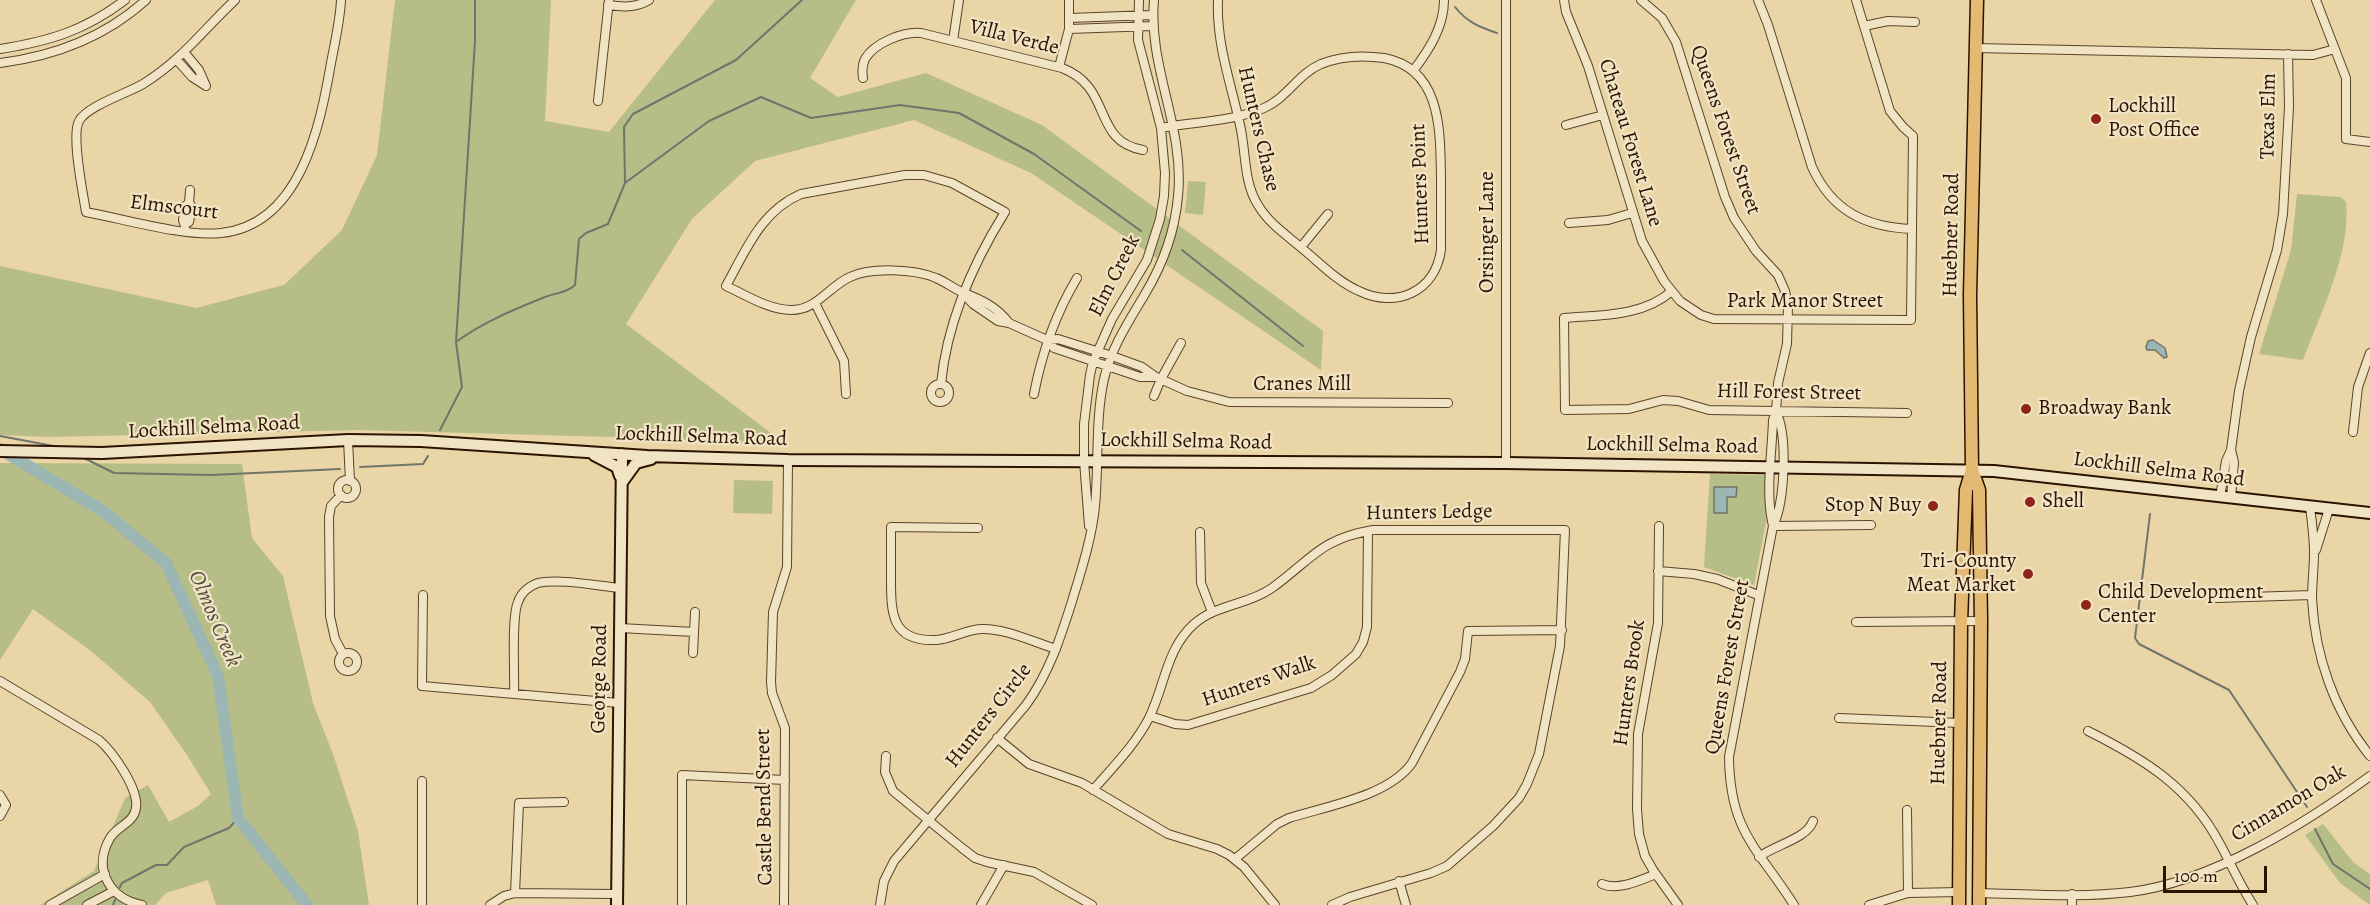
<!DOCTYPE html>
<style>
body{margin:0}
#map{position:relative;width:2370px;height:905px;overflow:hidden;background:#e9d5a6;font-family:Alegreya,serif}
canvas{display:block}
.scale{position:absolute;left:2163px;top:866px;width:104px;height:27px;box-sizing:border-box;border:3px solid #2b1300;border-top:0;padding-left:8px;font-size:18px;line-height:21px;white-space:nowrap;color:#2b1300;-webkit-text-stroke:4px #f1e4c5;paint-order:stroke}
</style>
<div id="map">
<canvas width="2370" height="905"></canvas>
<div class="scale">100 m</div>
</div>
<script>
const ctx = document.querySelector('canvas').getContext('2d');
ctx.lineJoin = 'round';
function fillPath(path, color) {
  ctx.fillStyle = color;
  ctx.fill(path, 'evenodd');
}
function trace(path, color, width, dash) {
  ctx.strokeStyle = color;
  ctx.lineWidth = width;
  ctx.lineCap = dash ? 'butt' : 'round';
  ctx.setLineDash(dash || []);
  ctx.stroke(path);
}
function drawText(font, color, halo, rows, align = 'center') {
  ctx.font = font + ' Alegreya,serif';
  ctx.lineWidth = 4.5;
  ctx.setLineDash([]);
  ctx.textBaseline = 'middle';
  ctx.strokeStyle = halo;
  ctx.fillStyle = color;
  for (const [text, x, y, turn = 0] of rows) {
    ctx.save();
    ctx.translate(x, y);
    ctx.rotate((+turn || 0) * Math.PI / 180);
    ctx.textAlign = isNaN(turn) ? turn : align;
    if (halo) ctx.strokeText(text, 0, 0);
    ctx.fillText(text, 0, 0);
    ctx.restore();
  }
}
fillPath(new Path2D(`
 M395 0H551L545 121 609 132 715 0H856L810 78 838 97 926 73 1042 125 1323 331 1321 370 1031 173 914 120 755 161 692 219 626 324 787 445 647 438 359 430 49 437 0 435V266L196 308 284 285 342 230 377 155Z
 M1188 181 1206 182 1203 215 1185 213Z
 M2297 194 2341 197 2346 202C2351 253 2321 312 2303 360L2259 354 2291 250Z
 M0 463 242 464 252 538 283 576 313 703 333 754 358 831 369 905H216L208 880 166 893 155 905H40L94 871 125 798 148 785 169 822 198 806 211 794 187 755 150 702 91 651 33 609 0 660Z
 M1710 474 1766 475V522L1754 585 1704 567Z
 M734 480 773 481 772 514 733 513Z
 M2323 824 2354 863 2370 874V905L2340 883 2305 835Z`), '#b7bd86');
const water = new Path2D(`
 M2153 340 2165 348 2167 357 2164 358 2155 350H2147L2146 347 2148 341Z
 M1714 487H1737L1736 497H1727V513H1714Z`);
fillPath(water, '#9cb6b3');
trace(water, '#6f756b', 1.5);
trace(new Path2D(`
 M1455 7C1467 22 1479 27 1497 33
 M625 183 709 121 761 97 811 118 900 105 959 113 1034 154 1141 231
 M1182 250 1303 346
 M456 342 475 41V0
 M440 430 462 387 456 342C483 322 513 310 545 297 555 293 567 293 575 285L579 239 586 233 608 224 625 183 624 127 633 114 736 60 802 0
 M0 436 64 448
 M82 457 114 473 211 475 340 469
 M360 467 423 464 428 456
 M2150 514 2135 638 2139 644 2229 690 2307 807
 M2315 829 2333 864 2370 889
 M120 887 122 883 156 865H167L184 847 229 828 238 818
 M113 905 115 900`), '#6f756b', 2);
trace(new Path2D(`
 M0 449 103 511 166 563 218 676 238 818 307 905`), '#9cb6b3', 12);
const street = new Path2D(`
 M235 0C203 30 182 60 143 84 128 93 87 106 79 121 71 136 83 193 86 212 124 219 184 237 221 233 300 225 320 127 331 63 335 42 340 21 341 0
 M1564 0 1566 12 1588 66 1642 241 1664 281 1680 301 1701 315 1714 319 1911 320 1913 136 1903 127 1890 111 1856 0
 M1641 0 1662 18 1676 42 1725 197 1734 218 1756 251 1778 275 1785 291 1788 306 1787 344 1778 383 1776 412 1773 420C1772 454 1765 493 1773 526
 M1758 0 1768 25 1812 167C1832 211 1865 227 1912 229
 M2316 0 2346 78V139L2370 142
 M608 5C623 7 636 8 649 0
 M1069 18 1152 15
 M1864 26 1888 21 1915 22
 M1069 29 1153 26
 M953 41 959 0
 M1975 48 2313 55 2335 49
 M0 49C50 41 84 31 125 0
 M176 59 192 77 206 86 199 70 184 52
 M0 63C55 56 104 38 146 0
 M1059 67 1069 29V0
 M1413 71C1429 50 1444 27 1444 0
 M863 78C862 71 862 65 865 59 874 43 904 31 921 33L1062 68C1114 88 1091 141 1143 150
 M598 101 609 0
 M1566 125 1603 115
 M1161 128C1193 122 1235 121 1264 108 1287 98 1298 74 1321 64 1341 56 1363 55 1384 58 1442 69 1440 131 1441 177 1441 201 1441 226 1441 250 1435 292 1396 309 1359 291 1338 282 1321 264 1304 250 1288 236 1269 224 1258 205 1244 183 1246 155 1241 130 1232 86 1216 45 1218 0
 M1569 223 1608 220 1632 213
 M185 224 189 222 192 207 189 203 190 190
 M185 227 183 220 185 206 189 203
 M1301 247 1328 214
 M1672 291C1642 317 1601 315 1564 318L1565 410 1629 409 1663 400 1678 401 1709 410 1907 413
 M963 293 973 304 998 321 1009 323 1047 340 1054 348 1140 377H1156
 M815 303 844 361 846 394
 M1047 340 1058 339 1112 356 1142 367 1156 377 1187 391 1229 402 1448 403
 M941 384C947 322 972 265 1005 212L952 183 924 175H905L801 194C761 211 746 250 726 286 746 295 769 310 791 310 817 310 828 287 850 277 871 267 915 269 936 278 946 282 954 289 964 293 982 300 997 307 1009 323
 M931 393a9 9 0 1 1 18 0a9 9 0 1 1-18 0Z
 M1034 394C1042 352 1055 315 1077 278
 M1154 396 1161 379 1181 343
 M1776 412C1788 435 1785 502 1773 526L1729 757C1730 832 1757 847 1794 905
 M2353 432 2358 387 2370 353
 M348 440 350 481
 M2231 450 2234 462 2231 498
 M1506 463V0
 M338 489a9 9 0 1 1 18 0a9 9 0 1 1-18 0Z
 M341 495 331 506 329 517 330 616 335 639 343 654
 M2220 497 2226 461 2231 450 2239 391 2251 337 2277 250 2283 214 2289 107 2288 54
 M2310 507C2312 522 2314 537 2314 553 2314 568 2312 583 2312 599 2315 656 2334 711 2370 756
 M1089 526 1084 461V424L1090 375 1093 362 1112 319 1147 260 1160 219 1164 196 1165 173 1161 128 1138 40 1139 0
 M1659 526 1658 623 1638 734 1637 809 1639 834 1645 856 1653 870 1678 905
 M1773 526 1871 525
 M978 528 891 527C891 544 891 561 891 578 891 613 891 642 936 640 951 639 965 630 981 629 1005 628 1033 642 1056 649
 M1200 532 1201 583 1212 612
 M2316 550 2329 509
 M1658 571 1694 574 1717 579 1758 595
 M423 595 422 686 619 703
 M2217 598 2312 595
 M1856 622 1981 621
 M620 628 694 632
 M339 662a9 9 0 1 1 18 0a9 9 0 1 1-18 0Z
 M693 653 695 612
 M0 681 99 740C113 752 139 789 136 808 134 823 117 826 110 838 92 869 110 899 142 905
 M514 694C515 674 511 617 518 602 521 593 529 586 538 583 557 578 599 586 620 588
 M1150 716 1175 724 1188 725 1311 688 1332 675 1356 654 1363 642 1367 627 1368 531
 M1839 718 1960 723
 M2088 731C2144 759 2190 787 2220 844 2231 864 2240 885 2253 905
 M997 738 1029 764 1082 783 1168 834 1217 849 1229 855 1244 867 1275 905
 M886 756 885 772 893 791 962 848 975 858 987 862 1034 872 1092 905
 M1093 790C1113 767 1135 745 1149 718 1165 686 1166 649 1194 624 1217 604 1248 605 1272 588 1312 559 1320 539 1373 530H1565L1560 646 1539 754 1527 784 1519 798 1493 826 1447 866 1431 873 1350 897 1332 905
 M0 795 6 805 0 816
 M1907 810 1908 893
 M1759 857C1774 845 1807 839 1813 821
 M1235 859 1277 824 1289 818C1327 806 1389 796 1412 763L1460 672 1465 659 1468 631 1562 630
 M1399 881 1406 905
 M1602 884C1618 891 1641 880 1656 874
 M515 893 519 803 564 802
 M1979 893C2029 894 2081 898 2130 892 2211 882 2305 824 2370 776
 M2072 894V905
 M50 905 105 874
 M87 905 114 891
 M422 905V781
 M490 905 504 896 515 893 617 894
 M682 905V775L785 780
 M784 905 785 728 772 693 771 682 773 612 787 567 788 460
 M880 905 884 881 894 861 1026 705C1050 672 1061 636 1073 598 1082 568 1092 537 1095 506 1099 464 1095 420 1104 379 1111 348 1129 321 1145 294 1163 264 1175 231 1178 196 1185 128 1148 68 1154 0
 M981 905 1004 865
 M1869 905 1908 893 1960 892`);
const secondary = new Path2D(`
 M0 451 102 453 348 440 421 441 647 456 788 460 1506 463 1994 471 2370 513
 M594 455 617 467 620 476
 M623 481 636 463 651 459
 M617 905 622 454`);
const primary = new Path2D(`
 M1977 0 1970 295 1972 470 1979 490 1981 621 1979 905
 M1959 905 1961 622 1966 490 1972 470`);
trace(street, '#5a442a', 10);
trace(secondary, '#2b1300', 14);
trace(primary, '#2b1300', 15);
trace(street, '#f1e4c5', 8);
trace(secondary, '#f1e4c5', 10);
trace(primary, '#e4ba73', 12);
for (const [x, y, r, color] of [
 [2096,119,6,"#8f2418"],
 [2026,409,6,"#8f2418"],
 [2030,502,6,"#8f2418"],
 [1933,506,6,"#8f2418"],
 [2028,574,6,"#8f2418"],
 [2086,605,6,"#8f2418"]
]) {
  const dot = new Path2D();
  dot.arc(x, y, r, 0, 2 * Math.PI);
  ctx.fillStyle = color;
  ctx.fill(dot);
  trace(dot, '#f1e4c5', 2);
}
drawText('21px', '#2b1300', '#f1e4c5', [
 ["Villa Verde",1014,38,14],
 ["Texas Elm",2269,116,-89],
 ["Hunters Chase",1258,129,77],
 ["Queens Forest Street",1725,130,71],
 ["Chateau Forest Lane",1630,143,73],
 ["Hunters Point",1421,184,-92],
 ["Elmscourt",174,208,7],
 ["Orsinger Lane",1488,232,-90],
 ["Huebner Road",1952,235,-89],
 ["Elm Creek",1115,276,-63],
 ["Park Manor Street",1805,302],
 ["Cranes Mill",1302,385],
 ["Hill Forest Street",1789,393,1],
 ["Lockhill Selma Road",214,428,-3],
 ["Lockhill Selma Road",701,437,2],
 ["Lockhill Selma Road",1186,442,1],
 ["Lockhill Selma Road",1672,446,1],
 ["Lockhill Selma Road",2159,470,7],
 ["Hunters Ledge",1429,513,-1],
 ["Queens Forest Street",1728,667,-80],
 ["George Road",600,679,-89],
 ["Hunters Walk",1259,682,-19],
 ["Hunters Brook",1630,683,-82],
 ["Hunters Circle",989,716,-52],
 ["Huebner Road",1940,723,-89],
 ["Cinnamon Oak",2289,804,-31],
 ["Castle Bend Street",765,807,-91]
]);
drawText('21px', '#2b1300', '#f1e4c5', [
 ["Lockhill",2108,107],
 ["Post Office",2108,131],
 ["Broadway Bank",2038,409],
 ["Shell",2042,502],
 ["Stop N Buy",1921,506,"right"],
 ["Tri-County",2016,562,"right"],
 ["Meat Market",2016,586,"right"],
 ["Child Development",2098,593],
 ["Center",2098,617]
], 'left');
drawText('italic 22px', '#534c3f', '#f1e4c5', [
 ["Olmos Creek",214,619,67]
]);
</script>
